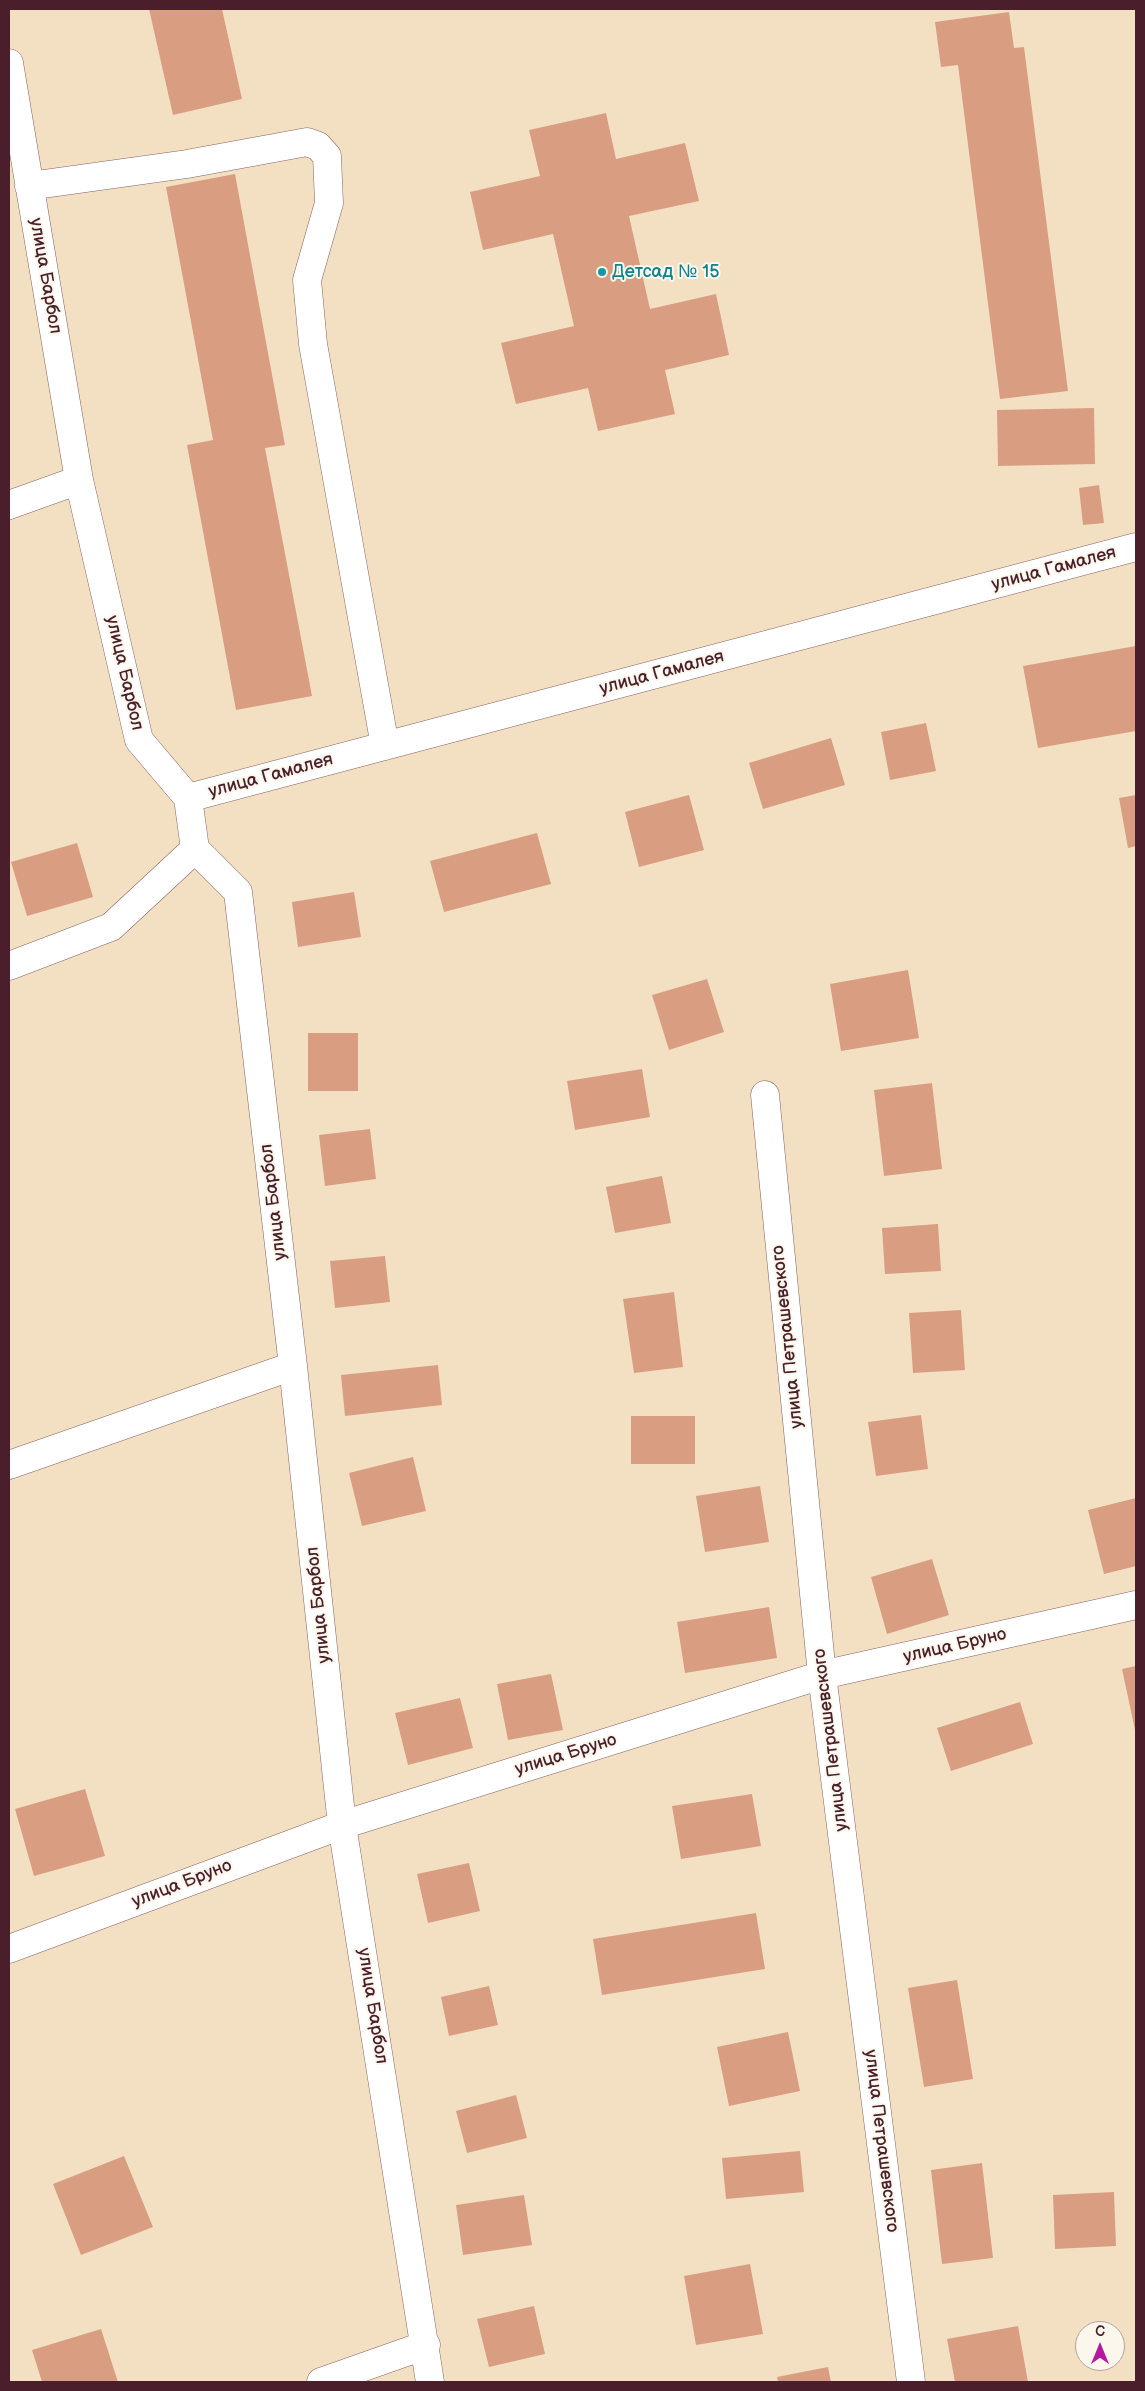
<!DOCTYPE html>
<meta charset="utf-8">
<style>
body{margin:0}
#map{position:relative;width:1145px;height:2391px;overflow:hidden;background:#f3e0c3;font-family:"Balsamiq Sans",sans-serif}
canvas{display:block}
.frame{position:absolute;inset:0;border:10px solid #4a1f2b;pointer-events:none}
.north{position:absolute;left:1075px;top:2321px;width:50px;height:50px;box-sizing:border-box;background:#fbf7ec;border:1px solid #b4a19f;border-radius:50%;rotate:0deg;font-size:14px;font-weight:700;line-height:20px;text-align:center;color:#4a1f2b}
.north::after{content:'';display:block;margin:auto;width:18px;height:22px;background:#b5179e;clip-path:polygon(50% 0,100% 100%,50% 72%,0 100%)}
</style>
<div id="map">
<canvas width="1145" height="2391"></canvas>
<div class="frame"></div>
<div class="north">С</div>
</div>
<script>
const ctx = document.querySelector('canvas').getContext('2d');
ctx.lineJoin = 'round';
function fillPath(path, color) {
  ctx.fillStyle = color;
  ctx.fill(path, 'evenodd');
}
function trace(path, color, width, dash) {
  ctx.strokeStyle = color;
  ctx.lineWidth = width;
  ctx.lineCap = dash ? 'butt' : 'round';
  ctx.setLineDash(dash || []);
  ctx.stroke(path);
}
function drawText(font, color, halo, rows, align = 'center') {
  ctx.font = font + ' "Balsamiq Sans",sans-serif';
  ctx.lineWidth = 4;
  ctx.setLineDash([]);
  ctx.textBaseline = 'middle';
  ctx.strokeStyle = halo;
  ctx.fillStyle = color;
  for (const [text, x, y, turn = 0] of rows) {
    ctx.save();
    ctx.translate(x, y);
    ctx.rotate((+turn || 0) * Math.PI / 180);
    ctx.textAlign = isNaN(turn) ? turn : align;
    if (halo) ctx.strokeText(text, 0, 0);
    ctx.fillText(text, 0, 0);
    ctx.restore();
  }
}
fillPath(new Path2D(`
 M149 9H222L242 99 173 115Z
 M1009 12 1014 48 1024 47 1068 391 1000 399 958 65 941 67 935 22Z
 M606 113 616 159 685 143 699 201 629 216 650 309 716 294 729 355 665 370 675 414 598 431 588 388 516 404 501 343 574 326 553 234 483 250 470 192 540 176 529 130Z
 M235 174 285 445 265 448 312 696 236 710 187 445 213 440 166 187Z
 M1094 408 1095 464 998 466 997 410Z
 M1099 485 1104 523 1083 525 1079 488Z
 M1136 646V731L1038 748 1023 666Z
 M926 723 936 771 890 780 881 732Z
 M831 738 845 785 763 809 749 763Z
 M689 795 704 850 639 867 625 812Z
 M1136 795V846L1128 848 1119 798Z
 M537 833 551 884 444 912 430 861Z
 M77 843 93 897 27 916 11 862Z
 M354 892 361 937 298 947 292 902Z
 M908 970 919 1038 841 1051 830 984Z
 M707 979 724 1032 669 1050 652 995Z
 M308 1033H358V1091H308Z
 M642 1069 650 1117 575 1130 567 1081Z
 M932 1083 942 1169 884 1176 874 1090Z
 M370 1129 376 1179 325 1186 319 1135Z
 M662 1176 671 1223 615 1233 606 1187Z
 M938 1224 941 1271 885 1274 882 1228Z
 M385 1256 390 1302 335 1308 330 1261Z
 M674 1292 683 1367 634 1373 623 1299Z
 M961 1310 965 1370 913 1373 909 1313Z
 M438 1365 442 1405 345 1416 341 1375Z
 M921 1415 928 1469 876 1476 868 1422Z
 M631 1416H695V1464H631Z
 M413 1457 426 1511 362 1526 349 1473Z
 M760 1486 769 1542 705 1552 696 1496Z
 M1136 1498V1566L1104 1574 1088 1510Z
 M932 1559 949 1615 887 1634 871 1577Z
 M769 1607 777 1658 685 1673 677 1622Z
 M1136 1666V1730H1135L1122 1669Z
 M551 1674 563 1730 508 1740 497 1684Z
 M460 1698 473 1748 408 1765 395 1713Z
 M1020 1702 1033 1744 951 1771 937 1728Z
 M85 1789 105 1856 34 1876 15 1809Z
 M752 1794 761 1846 681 1859 672 1806Z
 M469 1863 480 1911 428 1923 417 1874Z
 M756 1913 765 1969 602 1995 593 1939Z
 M957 1980 973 2079 924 2087 908 1988Z
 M489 1986 498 2025 449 2036 441 1997Z
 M788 2032 800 2091 729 2106 717 2047Z
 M516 2095 527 2138 467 2153 456 2111Z
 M800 2151 804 2192 726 2199 722 2158Z
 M124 2156 153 2227 81 2255 53 2184Z
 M982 2163 993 2258 942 2264 931 2170Z
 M1114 2192 1116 2246 1055 2249 1053 2195Z
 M524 2195 532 2245 463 2255 456 2205Z
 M750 2264 763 2334 696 2345 684 2276Z
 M534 2306 545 2354 489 2367 477 2319Z
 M1018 2326 1028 2382H955L947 2339Z
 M101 2329 118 2382H42L32 2350Z
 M828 2367 831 2382H778L777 2377Z`), '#d99e81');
const street = new Path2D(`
 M9 63 79 480 139 740 188 798 195 849 238 892 293 1366 342 1825 430 2382
 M29 186 187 164 307 142 318 146 327 156 329 203 307 280 313 344 385 746
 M9 505 79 480
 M188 798 1136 547
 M9 966 111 927 195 849
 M765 1095 822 1675 911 2382
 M9 1465 293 1366
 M9 1949 342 1825 822 1675 1136 1605
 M321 2382 426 2345`);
trace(street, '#856360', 29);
trace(street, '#fff', 28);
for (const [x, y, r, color] of [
 [602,272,5,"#0f9aa8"]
]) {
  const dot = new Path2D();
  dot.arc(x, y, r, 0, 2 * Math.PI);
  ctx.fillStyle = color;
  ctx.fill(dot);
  trace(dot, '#fbf7ec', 2);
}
drawText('18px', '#0d838f', '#fbf7ec', [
 ["Детсад № 15",612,272]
], 'left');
drawText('18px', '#4a1f2b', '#fbf7ec', [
 ["улица Барбол",45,276,80],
 ["улица Гамалея",1054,569,-15],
 ["улица Барбол",124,673,77],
 ["улица Гамалея",662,673,-15],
 ["улица Гамалея",271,776,-15],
 ["улица Барбол",274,1202,-97],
 ["улица Петрашевского",788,1337,-96],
 ["улица Барбол",319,1605,-96],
 ["улица Бруно",955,1646,-13],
 ["улица Петрашевского",831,1740,-97],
 ["улица Бруно",566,1755,-17],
 ["улица Бруно",182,1884,-21],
 ["улица Барбол",372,2006,81],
 ["улица Петрашевского",881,2141,83]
]);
</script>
